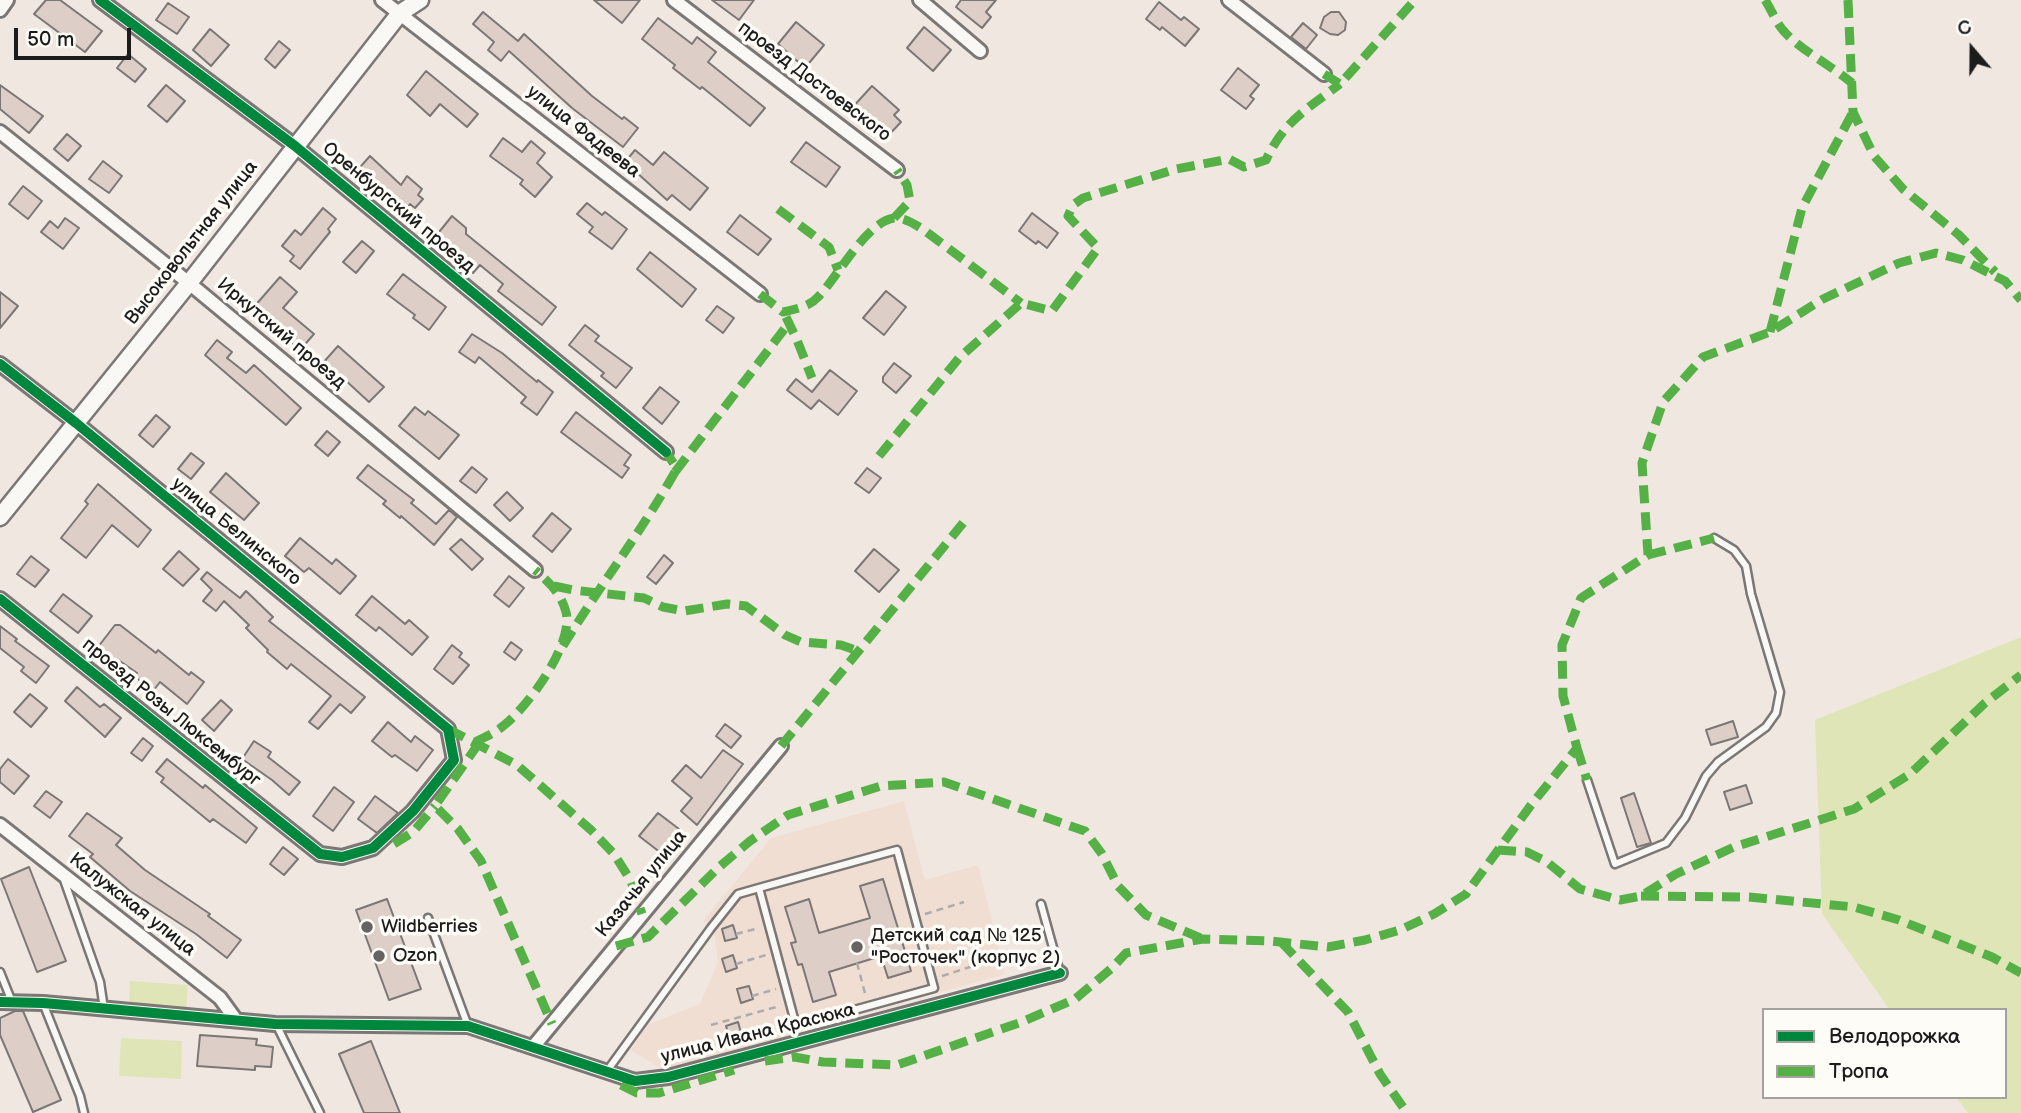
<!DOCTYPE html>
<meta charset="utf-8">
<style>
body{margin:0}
#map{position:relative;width:2021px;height:1113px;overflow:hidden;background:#f0e7e1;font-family:"Balsamiq Sans",sans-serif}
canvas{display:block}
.legend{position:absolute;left:1762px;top:1008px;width:245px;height:91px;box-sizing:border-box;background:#fdfcf7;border:2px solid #a3a29f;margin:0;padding:9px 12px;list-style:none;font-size:21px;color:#1c1c1c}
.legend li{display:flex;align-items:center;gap:14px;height:35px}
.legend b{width:35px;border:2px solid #a3a29f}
.north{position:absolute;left:1937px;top:14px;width:70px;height:70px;-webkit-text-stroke:5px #fdfcf7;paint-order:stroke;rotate:340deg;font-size:19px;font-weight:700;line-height:28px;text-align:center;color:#1c1c1c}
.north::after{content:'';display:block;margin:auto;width:24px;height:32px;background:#1c1c1c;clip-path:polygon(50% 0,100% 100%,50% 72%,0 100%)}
.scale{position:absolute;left:14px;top:28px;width:117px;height:32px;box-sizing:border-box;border:4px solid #1c1c1c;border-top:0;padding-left:9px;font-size:21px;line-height:24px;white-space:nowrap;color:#1c1c1c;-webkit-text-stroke:5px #fdfcf7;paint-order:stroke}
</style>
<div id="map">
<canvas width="2021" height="1113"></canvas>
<ul class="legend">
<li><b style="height:9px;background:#00873e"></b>Велодорожка</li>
<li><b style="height:9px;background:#55b145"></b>Тропа</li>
</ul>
<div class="north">С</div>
<div class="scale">50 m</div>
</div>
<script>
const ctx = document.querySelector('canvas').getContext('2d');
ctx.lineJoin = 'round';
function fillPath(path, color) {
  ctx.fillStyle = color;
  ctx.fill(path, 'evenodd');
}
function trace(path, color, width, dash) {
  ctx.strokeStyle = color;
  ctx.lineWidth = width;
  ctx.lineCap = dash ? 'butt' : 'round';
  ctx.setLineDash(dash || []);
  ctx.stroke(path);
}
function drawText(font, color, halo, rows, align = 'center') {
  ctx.font = font + ' "Balsamiq Sans",sans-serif';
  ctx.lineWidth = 7;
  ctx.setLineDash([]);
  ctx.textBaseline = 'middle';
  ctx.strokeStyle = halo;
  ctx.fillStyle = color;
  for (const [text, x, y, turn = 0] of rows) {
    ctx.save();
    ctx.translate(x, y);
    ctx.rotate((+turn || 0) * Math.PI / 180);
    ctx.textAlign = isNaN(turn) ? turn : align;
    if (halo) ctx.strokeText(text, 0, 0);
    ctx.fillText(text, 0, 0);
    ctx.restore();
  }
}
fillPath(new Path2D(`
 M904 801 925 880 978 865 1005 974 664 1070 630 1050 649 1024 700 1004 718 962 714 931 703 921 771 838Z`), '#f1ded3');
fillPath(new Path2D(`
 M2021 637V1113H1968L1956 1097H2005V1010H1890L1822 914 1815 720Z
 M130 981 188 985 186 1010 129 1007Z
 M121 1038 182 1041 181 1079 119 1076Z`), '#e0e5b8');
const building = new Path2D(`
 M46 0H60L102 31 85 52 34 14Z
 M594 0H640L622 23Z
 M712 0H754L739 20Z
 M961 0H996L986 12 991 17 982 28 956 7Z
 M1159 2 1181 20 1184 17 1199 29 1185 46 1162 27 1160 30 1146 19Z
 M168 3 189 17 177 34 156 20Z
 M483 12 518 41 524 34 592 96 622 119 624 117 638 128 623 147 572 108 509 51 501 61 488 50 494 42 473 24Z
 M1331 12H1339L1346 22 1345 30 1338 35 1330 34 1320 28 1324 17Z
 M658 18 692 44 697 37 716 52 708 62 765 108 750 126 702 87 700 89 673 68 675 65 642 39Z
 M796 22 824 45 805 68 778 44Z
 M1303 23 1317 35 1306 49 1291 37Z
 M924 27 951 50 933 71 907 48Z
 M210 29 229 45 211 66 193 50Z
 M279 41 290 50 275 68 265 59Z
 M128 54 146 69 135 82 117 68Z
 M1238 68 1259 85 1250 96 1254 99 1246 109 1221 90Z
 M426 71 478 114 467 127 440 104 430 116 407 95Z
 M0 85 43 116 29 133 0 109Z
 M166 85 185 101 167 122 148 106Z
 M872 86 899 110 894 115 901 122 885 139 850 110Z
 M67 134 81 146 68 161 54 149Z
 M503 138 522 152 531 141 545 153 537 163 552 177 535 197 520 184 523 180 490 156Z
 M806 142 840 167 826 187 791 162Z
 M635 150 653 165 664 152 708 188 690 210 672 195 667 200 625 162Z
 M370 156 401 185 407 176 422 189 418 195 423 199 415 208 410 204 406 209 374 182 369 188 354 174Z
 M103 161 122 176 109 193 89 179Z
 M23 186 42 201 28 219 9 204Z
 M587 203 602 215 605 212 627 229 612 249 589 232 593 227 577 214Z
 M323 208 336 219 328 229 330 232 300 269 290 261 294 256 282 246 295 230 301 235Z
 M1032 213 1058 233 1047 248 1038 241 1036 244 1019 231Z
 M740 215 771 239 758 255 727 232Z
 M452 216 466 228V234L556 307 542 325 498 291 503 284 480 265 473 273 460 261 462 259 435 237Z
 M65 218 79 228 63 249 41 232 50 221 58 228Z
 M362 241 374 251 356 273 343 262Z
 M650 252 696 289 682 307 637 269Z
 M403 274 446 307 429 330 413 318 415 315 387 294Z
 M280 277 297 292 283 308 314 334 300 350 253 308Z
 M886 291 906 307 884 335 863 318Z
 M0 292 18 306 0 328Z
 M717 306 734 318 723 333 706 320Z
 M585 325 599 336 595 341 632 368 616 388 601 376 604 373 569 345Z
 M472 334 502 353 537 382 538 380 553 392 537 415 521 403 526 397 479 357 475 363 459 352Z
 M217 340 232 352 227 358 246 373 254 365 301 408 286 425 205 355Z
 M338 346 384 387 369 402 343 378 340 381 322 364Z
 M894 363 911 376 896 393 883 382V377Z
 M830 370 857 391 838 415 819 400 811 409 787 390 796 379 812 392Z
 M660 387 679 402 662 424 643 408Z
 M415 407 425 415 428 411 459 435 439 459 399 426Z
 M576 412 631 455 624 465 629 468 622 478 561 432Z
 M156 415 170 427 153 447 139 435Z
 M327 431 340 442 328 456 315 445Z
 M191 453 204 463 191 479 178 469Z
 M368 465 414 500 411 503 436 524 449 510 457 517 434 545 401 516 400 518 383 504 386 501 357 478Z
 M472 467 487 479 476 493 460 481Z
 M867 468 881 478 869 493 855 483Z
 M226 473 259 503 244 520 210 492Z
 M98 484 151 530 138 547 112 525 86 558 61 538 88 504 85 501Z
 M507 492 523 508 510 521 494 505Z
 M552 513 571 529 552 552 533 536Z
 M300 538 332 564 336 559 356 576 340 594 309 568 304 572 285 556Z
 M461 539 483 559 472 570 450 549Z
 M874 549 899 570 879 592 855 571Z
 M179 551 199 569 183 586 163 569Z
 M664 555 673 563 656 584 647 577Z
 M31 556 49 570 35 587 17 574Z
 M207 572 240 598 246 591 273 617 269 621 365 697 351 713 340 704 318 729 309 722 331 696 291 664 287 669 267 652 268 650 246 628 249 625 224 601 216 611 203 601 212 590 201 579Z
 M509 576 524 588 509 607 494 595Z
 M63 594 92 616 78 633 50 611Z
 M372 596 405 624 409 620 428 637 412 655 379 627 376 631 356 615Z
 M115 625H120L156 653 158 650 189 675 191 672 204 682 187 704 160 682 153 691 134 676 137 673 117 659 115 660 98 647Z
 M0 626 17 639 15 641 49 666 36 683 21 671 24 667 0 648Z
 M511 642 522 650 515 660 504 652Z
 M452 645 462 653 459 657 469 665 453 684 434 669Z
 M77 687 100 707 104 704 121 718 105 737 65 701Z
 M30 694 47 708 31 727 14 712Z
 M221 700 232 710 214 731 202 720Z
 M1733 721 1738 737 1711 745 1706 730Z
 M388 722 411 742 415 736 433 750 417 771 395 755 392 757 372 741Z
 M725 724 741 736 731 748 716 736Z
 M143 738 153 746 142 761 131 753Z
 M254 741 271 752 268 757 300 782 289 795 272 780 242 759Z
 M723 750 743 764 697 825 681 811 692 798 672 781 686 765 701 778Z
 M8 759 29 776 14 794 0 782V769Z
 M167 759 203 788 205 785 257 828 246 843 213 819 210 822 161 782 164 778 156 772Z
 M1746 785 1752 803 1730 810 1724 792Z
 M334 787 354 802 333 831 313 816Z
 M46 791 62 802 50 818 34 806Z
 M1634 793 1651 843 1637 847 1621 798Z
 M375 796 398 813 377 833 358 819Z
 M87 813 122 838 116 845 145 870 210 914 208 916 241 940 227 958 196 934 130 891 90 857 93 854 69 836Z
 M658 813 679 829 661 853 639 836Z
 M283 847 298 859 284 875 270 864Z
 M29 867 66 961 37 972 1 879Z
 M883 879 911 971 888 978 881 956 829 972 836 995 813 1002 802 964 798 965 791 943 796 942 785 907 809 899 819 933 870 918 860 886Z
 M387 899 421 989 389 1000 356 910Z
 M733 925 737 938 725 941 722 929Z
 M733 955 737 968 726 972 722 959Z
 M749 986 753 999 741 1003 737 989Z
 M15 1011H23L61 1100 33 1112 0 1035V1018Z
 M738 1022 742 1036 730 1040 726 1026Z
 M200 1035 257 1039 256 1045 273 1047 271 1067 255 1066V1070L197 1066Z
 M371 1041 400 1113H364L339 1054Z`);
fillPath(building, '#ddcfc8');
trace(building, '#7b7775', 2);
const service = new Path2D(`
 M1587 780 1615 864 1666 843 1685 818 1706 776 1718 762 1766 727 1776 713 1780 692 1751 594 1746 566 1734 550 1714 538
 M63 877 100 982 104 1009
 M1041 904 1060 973
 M428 918 468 1026
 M0 972 12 1002
 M43 1003 80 1096 84 1113
 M276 1024 320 1113
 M607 1071 711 928 738 894 759 888 897 850 934 988 796 1026 759 888`);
const minor = new Path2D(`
 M100 0 295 146 666 452
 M382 0 760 294
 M674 0 897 170
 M920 0 980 51
 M1229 0 1324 74
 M0 10 7 0
 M0 132 189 283 535 570
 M0 364 76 423 448 729 454 760 413 811 373 848 342 857 320 854 0 599
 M0 825 220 998 236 1020
 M0 1002 43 1003 275 1024 468 1026 635 1081 668 1077 1060 973
 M533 1047 781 746`);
const tertiary = new Path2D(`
 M0 517 189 283 400 13 420 0`);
trace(service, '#7b7775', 11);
trace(minor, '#7b7775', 18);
trace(tertiary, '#7b7775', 21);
trace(new Path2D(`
 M925 914 964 902
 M736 934 759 928
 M932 941 970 931
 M857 963 866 997
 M736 964 766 955
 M942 976 973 966
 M752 996 776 989
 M711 1025 780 1006`), '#aeacaa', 2.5, [7, 5]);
trace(service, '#f9f8f5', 6);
trace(minor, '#f9f8f5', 12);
trace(tertiary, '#f9f8f5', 16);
trace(new Path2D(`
 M1765 0C1771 9 1775 20 1782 29 1797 48 1832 66 1852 83
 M1848 0 1853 112 1874 156 1903 189 1959 235 1995 272
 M1324 74 1340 84 1415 0
 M778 209 829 247 838 270
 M894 218 910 201 907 185 897 170
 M760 294 783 312C796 309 809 307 818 297 837 278 866 222 894 218 904 217 916 225 924 230L1021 303
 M786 317 797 340 812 378
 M1770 332 1802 208 1853 112
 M879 456 959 358 1021 303 1052 311 1098 248 1068 216 1073 205 1083 198 1176 169 1229 159 1244 167 1266 160C1284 121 1307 109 1340 84
 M675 472 789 323
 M1648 555 1714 538
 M554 586 573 590 644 598 663 607 684 611 727 604 746 606 785 635 801 642 841 645 858 651
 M563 646C599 587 641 532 675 472L674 464 666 452
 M448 729 517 765 591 830 614 854 631 881 642 914
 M475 742C485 737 495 733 503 726 528 707 574 644 566 612 561 593 549 582 535 570
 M479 743 435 806 458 829 481 861 552 1024
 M781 746 968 517
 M1577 748 1587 780
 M394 844 413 832 435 806
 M1498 850 1527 852 1547 862 1580 889 1620 900 1641 896 1676 874 1734 847 1854 809 1910 774 1985 703 2021 675
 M1641 896 1749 897 1854 907 1899 920 1992 957 2021 973
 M1281 942 1348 1012 1380 1074 1407 1113
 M616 946 648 937 719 867 750 841 788 815 881 786 944 782 1085 831 1102 854 1118 886 1146 915 1203 939
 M765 1061 794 1057 823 1062 897 1065 1019 1023 1075 999 1112 968 1126 953 1203 939 1270 941 1328 947 1365 940 1400 930 1434 914 1466 894 1531 805 1577 748 1563 696 1562 645 1581 598 1648 555 1642 463 1663 402 1703 357 1770 332 1823 299 1899 263 1936 253 1963 260 2005 281 2021 300
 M621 1085 637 1093H659L734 1070`), '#55b145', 9, [18, 9]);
trace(new Path2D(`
 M100 0 295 146 666 452
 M0 364 76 423 448 729 454 760 413 811 373 848 342 857 320 854 0 599
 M0 1002 43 1003 275 1024 468 1026 635 1081 668 1077 1060 973`), '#00873e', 10);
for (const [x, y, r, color] of [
 [367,927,7,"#666361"],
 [857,947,7,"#666361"],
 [379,956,7,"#666361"]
]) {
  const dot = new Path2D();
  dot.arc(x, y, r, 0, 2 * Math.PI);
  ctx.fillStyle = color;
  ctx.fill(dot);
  trace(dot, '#fdfcf7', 2.5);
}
drawText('19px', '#1c1c1c', '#fdfcf7', [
 ["проезд Достоевского",814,82,37],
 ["улица Фадеева",583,132,38],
 ["Оренбургский проезд",398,208,40],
 ["Высоковольтная улица",192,243,-52],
 ["Иркутский проезд",281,334,40],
 ["улица Белинского",236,532,39],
 ["проезд Розы Люксембург",171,713,39],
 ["Казачья улица",642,884,-51],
 ["Калужская улица",132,905,38],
 ["улица Ивана Красюка",758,1034,-14]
]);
drawText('19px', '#1c1c1c', '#fdfcf7', [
 ["Wildberries",381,927],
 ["Детский сад № 125",871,936],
 ["\"Росточек\" (корпус 2)",871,958],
 ["Ozon",393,956]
], 'left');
</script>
